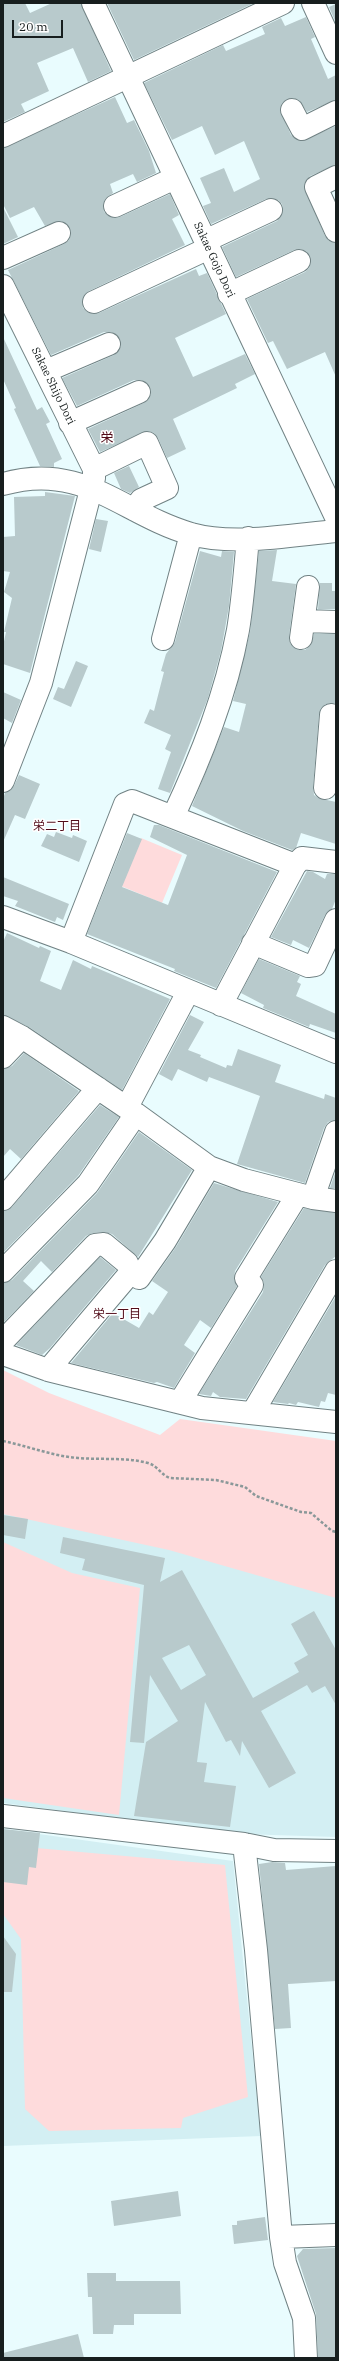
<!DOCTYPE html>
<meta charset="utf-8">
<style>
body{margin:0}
#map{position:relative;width:339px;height:2361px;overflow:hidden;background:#e9fcfe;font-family:"IBM Plex Serif",serif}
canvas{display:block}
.frame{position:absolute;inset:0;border:4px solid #171e1e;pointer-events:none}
.scale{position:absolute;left:12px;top:20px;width:51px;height:18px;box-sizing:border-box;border:2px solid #171e1e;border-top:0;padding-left:5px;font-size:12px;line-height:14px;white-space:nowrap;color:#171e1e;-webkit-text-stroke:3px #fff;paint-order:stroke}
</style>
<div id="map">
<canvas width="339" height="2361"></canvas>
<div class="frame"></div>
<div class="scale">20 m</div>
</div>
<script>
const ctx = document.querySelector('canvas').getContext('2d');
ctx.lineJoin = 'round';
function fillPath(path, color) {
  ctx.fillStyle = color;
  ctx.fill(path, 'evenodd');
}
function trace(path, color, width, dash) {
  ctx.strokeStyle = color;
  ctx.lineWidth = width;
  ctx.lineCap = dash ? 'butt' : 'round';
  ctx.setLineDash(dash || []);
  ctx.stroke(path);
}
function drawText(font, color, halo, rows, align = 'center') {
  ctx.font = font + ' "IBM Plex Serif","Noto Sans JP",serif';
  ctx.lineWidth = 3;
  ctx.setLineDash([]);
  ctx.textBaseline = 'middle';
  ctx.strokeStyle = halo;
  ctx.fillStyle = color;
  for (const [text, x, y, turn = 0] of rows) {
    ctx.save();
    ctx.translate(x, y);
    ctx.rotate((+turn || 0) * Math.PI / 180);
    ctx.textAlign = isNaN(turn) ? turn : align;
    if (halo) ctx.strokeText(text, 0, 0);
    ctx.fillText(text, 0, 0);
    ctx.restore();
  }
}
fillPath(new Path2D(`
 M3 1511 336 1588V1837L241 1834 3 1803Z
 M3 1829 233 1861 261 2136 3 2146Z`), '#d3eff3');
fillPath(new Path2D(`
 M141 838 182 855 162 903 121 886Z
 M3 1370 49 1393 160 1435 180 1419 336 1441V1598L169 1550 3 1514Z
 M3 1542 72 1573 140 1588 119 1815 3 1798Z
 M3 1845 225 1865 248 2097 183 2118 181 2128 49 2131 25 2109 21 1939 3 1914Z`), '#fedbdc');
fillPath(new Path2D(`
 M3 3H25L30 13 52 3H81L111 71 88 82 73 48 37 63 49 91 21 104 25 112 3 122Z
 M107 3H254L134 60Z
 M336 4V23L329 7Z
 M306 17 315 37 311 39 328 79 336 75V100L307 112 299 100 292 98 282 103 280 110 291 135 301 141 336 126V165L310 176 304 186 325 236 329 241 336 243V377L325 352 287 369 273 341 268 343 247 299 305 272 309 268 311 262 306 251 300 249 294 250 236 277 222 247 277 221 283 211 282 204 278 200 266 199 211 224 203 206 211 203 200 178 224 168 234 192 260 179 244 141 215 155 202 126 172 140 144 83 223 45 226 51 265 34 262 27 281 18 285 26Z
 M115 97 127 123 134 120 149 151 156 173 137 182 133 174 110 184 113 193 105 199 103 205 104 212 114 218 120 217 170 194 179 215 172 219 185 245 89 291 82 301 83 308 93 314 99 313 196 269 199 276 207 273 226 314 175 338 193 377 245 354 255 374 235 384 237 388 173 419 186 449 167 458 158 438 154 433 148 431 100 452 88 429 144 403 151 394 150 387 141 380H134L77 406 62 378 114 355 121 346 120 339 111 332H104L51 355 8 270 64 244 69 240 71 234 70 228 61 221 45 226 34 207 10 218 3 204V148Z
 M3 207 18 237 3 244Z
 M3 337 37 410 42 407 50 422 46 424 62 459 54 463V467L40 466 14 409 16 408 3 379Z
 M129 466 139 487 130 493 121 489 114 473Z
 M45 492 75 496 30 673 3 664V646L6 632H4L12 598 4 592 10 572 3 571V537L15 536 14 497 45 496Z
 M96 519 108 521 101 552 89 549Z
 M277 550 272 581 296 584 289 636 290 643 299 650H305L311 645 314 634H336V703L326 704 321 708 319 714 313 787 314 795 318 798 336 802V844L301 833 296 848 292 850 243 831 192 806 224 727 239 732 246 704 233 701 250 632 259 551Z
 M200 551 221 557 222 551 234 552 229 606 221 651 208 698 170 793 158 789 171 752 165 749 171 735 144 723 150 709 154 711 164 672 161 671 166 654 175 642Z
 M320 583H332V591H336V609H318Z
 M76 661 88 666 71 707 53 699 58 687 64 689Z
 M3 692 21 700 12 723 3 718Z
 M19 775 40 784 25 819 15 815 3 842V799L5 793 14 786Z
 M154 825H159L277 872 216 988 174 971 175 969 87 934 127 833 142 839 122 887 168 905 187 855 150 837Z
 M56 832 72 838 73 835 87 841 79 862 41 846 47 834 54 837Z
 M307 871 313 872 325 879 327 874H336V899L332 909 325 915 309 948 293 940 291 945 271 937Z
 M3 877 69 904 63 920 57 917 55 922 15 906 18 901 3 896Z
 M7 933 39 948 40 946 51 951 40 981 61 990 73 960 91 969 92 966 170 999 122 1090 29 1027 3 1015V942Z
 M259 959 300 976 297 982 301 984 296 996 336 1014V1033L310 1024 309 1027 263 1008 264 1005 241 993Z
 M190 1015 204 1022 188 1050 201 1055 200 1057 226 1068 227 1065 232 1066 238 1049 281 1065 275 1082 324 1099 325 1094 336 1098V1120L328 1122 324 1128 305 1183 237 1164 260 1096 209 1077 207 1082 178 1069 172 1081 159 1074Z
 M24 1053 79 1091 21 1159 10 1149 3 1157V1069L12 1066Z
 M100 1105 119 1117 78 1176 3 1253V1211L12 1207Z
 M139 1132 192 1170 138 1257 112 1234 103 1232 93 1233 86 1236 52 1272 41 1261 23 1281 34 1291 3 1323V1283L12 1280 97 1193Z
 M336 1170V1188H330Z
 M214 1183 278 1202 235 1271 234 1279 237 1286 211 1328 200 1320 184 1345 195 1353 174 1388 157 1382 154 1383 71 1363 113 1313 139 1328 149 1312 153 1315 168 1292 152 1281 176 1247Z
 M304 1208 336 1213V1256L325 1265 246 1399 220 1397 213 1392 211 1396 199 1394 263 1292 264 1284 261 1277Z
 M100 1257 116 1270 50 1348 42 1355 16 1345Z
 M336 1296V1395L328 1393 325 1402 321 1401 319 1407 298 1402 296 1405 289 1403 288 1404 273 1402Z
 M3 1515 28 1519 25 1539 3 1535Z
 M63 1537 165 1558 160 1582 182 1570 253 1698 299 1672 294 1663 308 1655 291 1624 314 1611 336 1650V1705L325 1686 312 1693 307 1685 261 1711 296 1773 269 1788 242 1741 240 1756 231 1740 226 1742 205 1702 197 1762 207 1763 204 1782 236 1786 230 1827 134 1816 146 1742 178 1721 150 1675 144 1743 130 1742 144 1585 82 1570 85 1559 60 1553ZM189 1645 206 1675 181 1690 162 1658Z
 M3 1829 40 1833 36 1868 29 1867 27 1885 3 1882Z
 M272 1862 285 1863 286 1870 336 1866V1981L288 1984 291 2028 275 2029 259 1864Z
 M3 1936 16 1954 12 1992H3Z
 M178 2191 181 2216 114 2226 111 2201Z
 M265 2217 268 2240 234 2244 232 2225H237V2221Z
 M336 2248V2358H318L316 2314 297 2256 303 2249Z
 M87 2273H116V2281H180L181 2314H134V2325H114L113 2334H93L92 2297H88Z
 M78 2334 84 2358H3V2353Z`), '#b8cacc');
const minor = new Path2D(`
 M93 3 336 517
 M313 3 336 53
 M292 110 302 129 336 112
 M3 136 283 3
 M336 177 316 187 336 231
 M115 206 175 178
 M205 241 271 210
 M3 258 59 233
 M3 286 94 469V478L41 683 3 781
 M229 294 299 261
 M94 302 209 248
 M46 371 109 344
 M70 423 139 392
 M94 469 147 443 167 488 141 500 135 510
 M3 484C83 461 122 514 191 534 234 546 292 535 336 531
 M304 621 336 622
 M301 638 308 587
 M163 639 191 534
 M325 788 331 715 336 716
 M173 817C201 757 226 695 238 630 243 600 245 569 248 538
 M3 917 71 942 336 1052
 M71 942 125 804 132 801 295 865 302 858 336 862
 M253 943 308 966 315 965 336 920
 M221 1005 295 865
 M3 1027 22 1037 136 1114 209 1167 244 1180 313 1198 336 1201
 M3 1057 22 1037
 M127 1107 188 992
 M313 1198 336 1132
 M3 1199 98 1088
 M3 1271 88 1184 136 1114
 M3 1341 95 1245 104 1244 127 1263 131 1272
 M3 1354 48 1370 202 1408 336 1422
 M48 1370 131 1272 139 1278 165 1241 209 1167
 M180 1402 252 1285 246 1278 298 1194
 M253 1412 336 1271
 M3 1816 244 1844 274 1850 336 1851
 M244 1844 256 1950 281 2237 285 2263 304 2318 306 2358
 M281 2237 336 2235`);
trace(minor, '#718284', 24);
trace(new Path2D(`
 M3 1441C28 1446 52 1456 78 1458 102 1460 125 1457 148 1463 158 1466 161 1475 170 1478L216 1480 245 1487 256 1496 301 1512 311 1513 332 1531 336 1532`), '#8a9899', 2.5, [3, 2]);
trace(minor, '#fff', 22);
drawText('11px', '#171e1e', '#fff', [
 ["Sakae Gojo Dori",214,260,65],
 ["Sakae Shijo Dori",53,386,64]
]);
drawText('12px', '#510b18', '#fff', [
 ["栄二丁目",57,827],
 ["栄一丁目",117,1315]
]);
drawText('13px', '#510b18', '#fff', [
 ["栄",107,438]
]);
</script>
